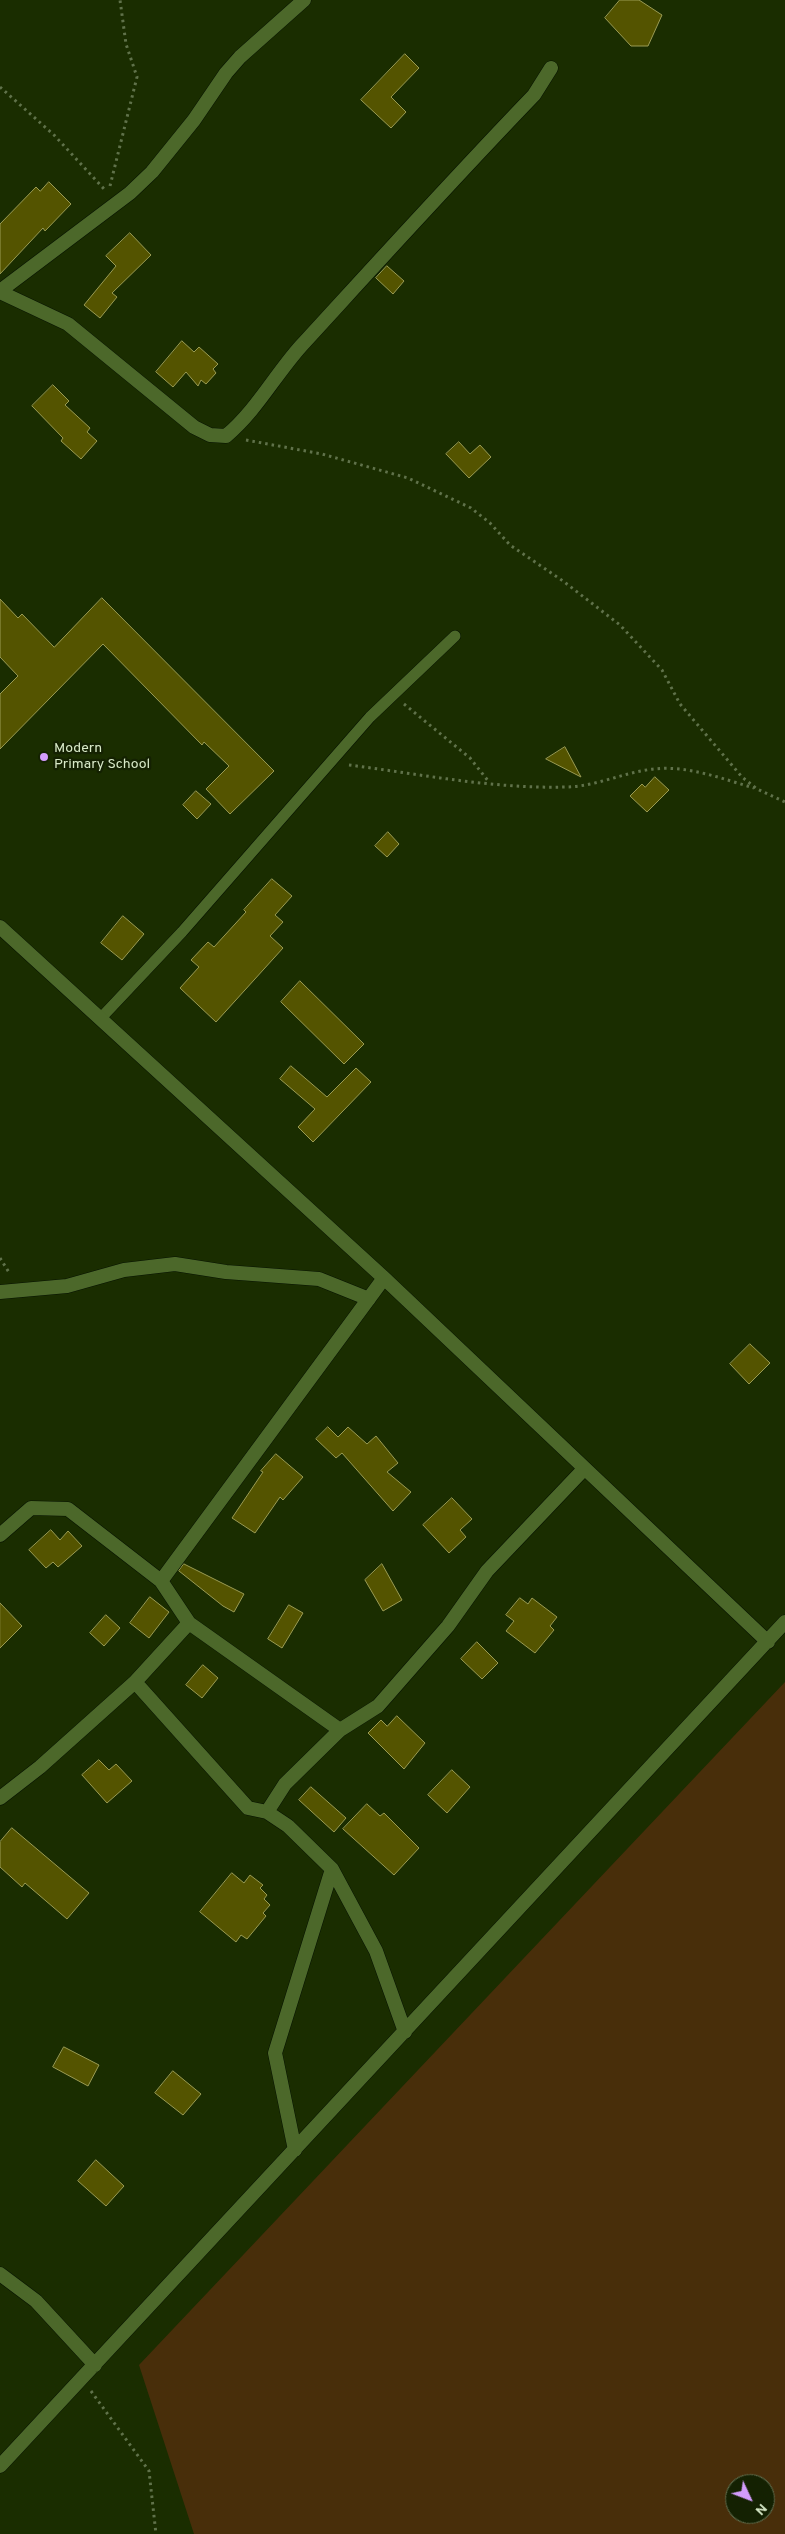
<!DOCTYPE html>
<style>
body{margin:0}
#map{position:relative;width:785px;height:2534px;overflow:hidden;background:#1a2d00;font-family:Overpass,sans-serif}
canvas{display:block}
.north{position:absolute;left:725px;top:2474px;width:50px;height:50px;box-sizing:border-box;background:#142102;border:1px solid #627151;border-radius:50%;rotate:133deg;font-size:14px;font-weight:700;line-height:20px;text-align:center;color:#d8e9c8}
.north::after{content:'';display:block;margin:auto;width:18px;height:22px;background:#d39cfc;clip-path:polygon(50% 0,100% 100%,50% 72%,0 100%)}
</style>
<div id="map">
<canvas width="785" height="2534"></canvas>
<div class="north">N</div>
</div>
<script>
const ctx = document.querySelector('canvas').getContext('2d');
ctx.lineJoin = 'round';
function fillPath(path, color) {
  ctx.fillStyle = color;
  ctx.fill(path, 'evenodd');
}
function trace(path, color, width, dash) {
  ctx.strokeStyle = color;
  ctx.lineWidth = width;
  ctx.lineCap = dash ? 'butt' : 'round';
  ctx.setLineDash(dash || []);
  ctx.stroke(path);
}
function drawText(font, color, halo, rows, align = 'center') {
  ctx.font = font + ' Overpass,sans-serif';
  ctx.lineWidth = 4.5;
  ctx.setLineDash([]);
  ctx.textBaseline = 'middle';
  ctx.strokeStyle = halo;
  ctx.fillStyle = color;
  for (const [text, x, y, turn = 0] of rows) {
    ctx.save();
    ctx.translate(x, y);
    ctx.rotate((+turn || 0) * Math.PI / 180);
    ctx.textAlign = isNaN(turn) ? turn : align;
    if (halo) ctx.strokeText(text, 0, 0);
    ctx.fillText(text, 0, 0);
    ctx.restore();
  }
}
fillPath(new Path2D(`
 M785 1682V2534H194L139 2365ZM735 2484H765V2514H735Z`), '#482e0a');
const building = new Path2D(`
 M620 0H639L662 15 648 46H631L605 18Z
 M405 54 419 68 391 97 406 112 391 128 361 100Z
 M49 182 71 204 45 231 43 228 0 274V224L36 187 40 191Z
 M130 233 151 255 112 293 117 297 100 318 84 305 116 266 106 256Z
 M387 266 404 281 393 294 376 278Z
 M182 341 194 352 199 347 218 364 213 369 216 373 206 384 201 380 198 386 186 372 173 387 156 372Z
 M53 385 69 401 65 405 90 428 87 432 97 441 81 459 61 441 63 438 32 406Z
 M459 442 470 454 480 445 491 457 469 478 446 454Z
 M102 598 274 771 230 814 206 789 229 766 204 742 202 745 103 644 0 749V694L18 676 0 657V599L18 618 22 614 54 647Z
 M565 747 581 777 546 759Z
 M655 777 669 790 647 812 630 796 642 784 645 787Z
 M196 791 211 804 197 819 183 805Z
 M388 832 399 844 387 857 375 846Z
 M272 879 292 896 275 915 283 922 270 936 283 948 216 1022 180 988 199 967 191 960 208 942 214 947 246 912 244 910Z
 M123 916 144 934 122 960 101 943Z
 M300 981 364 1044 344 1064 281 1002Z
 M291 1066 327 1097 356 1068 371 1082 313 1142 298 1127 315 1109 280 1079Z
 M750 1344 770 1363 749 1384 730 1364Z
 M328 1427 338 1437 348 1427 367 1444 376 1436 398 1463 387 1472 411 1492 393 1511 342 1453 336 1458 316 1439Z
 M276 1454 303 1477 283 1500 280 1497 255 1533 232 1518 263 1472 261 1471Z
 M452 1498 472 1519 460 1530 466 1537 449 1553 423 1525Z
 M51 1530 60 1540 68 1531 82 1546 58 1567 53 1562 46 1568 29 1550Z
 M184 1564 244 1594 234 1612 223 1606 179 1571Z
 M382 1564 402 1600 383 1611 365 1580Z
 M150 1597 169 1612 149 1638 130 1623Z
 M520 1598 528 1604 532 1598 557 1617 550 1626 554 1630 535 1653 506 1631 514 1621 506 1615Z
 M0 1603 22 1626 0 1648Z
 M289 1605 303 1613 282 1648 268 1639Z
 M106 1615 120 1628 104 1646 90 1633Z
 M477 1642 498 1663 482 1679 461 1659Z
 M203 1665 218 1678 202 1698 186 1685Z
 M397 1716 425 1743 404 1769 368 1733 381 1720 387 1726Z
 M99 1760 109 1770 116 1764 132 1781 107 1803 82 1775Z
 M452 1770 470 1787 447 1813 428 1795Z
 M311 1787 346 1818 334 1832 299 1800Z
 M367 1804 380 1816 384 1813 419 1848 394 1875 343 1829Z
 M12 1828 89 1893 67 1919 25 1883 22 1887 0 1867V1842Z
 M232 1873 244 1883 250 1875 263 1885 260 1888 267 1895 264 1899 270 1905 263 1913 266 1916 247 1939 241 1935 236 1942 200 1912Z
 M64 2047 99 2065 88 2086 53 2067Z
 M173 2071 201 2094 183 2115 155 2093Z
 M96 2160 124 2186 106 2206 78 2181Z`);
fillPath(building, '#545400');
trace(building, '#9a9b53', 1);
const service = new Path2D(`
 M100 1019 182 932 370 717 455 636`);
const minor = new Path2D(`
 M0 291 130 193 152 172 194 120 226 73 240 57 304 0
 M0 292 68 324 194 427 210 435 226 436C256 411 275 375 301 346 378 262 455 177 534 95L551 68
 M0 927 384 1278 768 1642
 M0 1292 67 1286 124 1270 175 1264 226 1272 319 1279 369 1299
 M0 1535 31 1508 68 1509 161 1581
 M135 1682 248 1808 267 1812 288 1826 332 1869 376 1951 405 2032
 M340 1730 189 1623 161 1581 384 1278
 M0 1798 40 1767 135 1682 189 1623
 M267 1812 285 1784 340 1730 378 1706 448 1626 487 1571 584 1469
 M295 2150 275 2053 332 1869
 M0 2274 36 2301 95 2365
 M0 2466 785 1622`);
trace(service, '#071300', 12);
trace(minor, '#071300', 15);
trace(new Path2D(`
 M0 87 54 135 105 190
 M110 186 137 77 126 44 120 0
 M246 440 322 454 408 478 471 508 490 523 510 545 563 581 620 625 662 670 680 704 742 777 757 789 785 802
 M404 704 470 758 489 782
 M349 765C420 774 493 789 565 787 595 787 624 772 654 769 687 765 723 779 754 788
 M0 1258 10 1274
 M91 2391 149 2471 156 2534`), '#60724a', 3, [2.5, 4]);
trace(service, '#4c682a', 11);
trace(minor, '#4c682a', 14);
for (const [x, y, r, color] of [
 [44,757,5,"#d39cfc"]
]) {
  const dot = new Path2D();
  dot.arc(x, y, r, 0, 2 * Math.PI);
  ctx.fillStyle = color;
  ctx.fill(dot);
  trace(dot, '#142102', 2);
}
drawText('14px', '#d8e9c8', '#142102', [
 ["Modern",54,749],
 ["Primary School",54,765]
], 'left');
</script>
